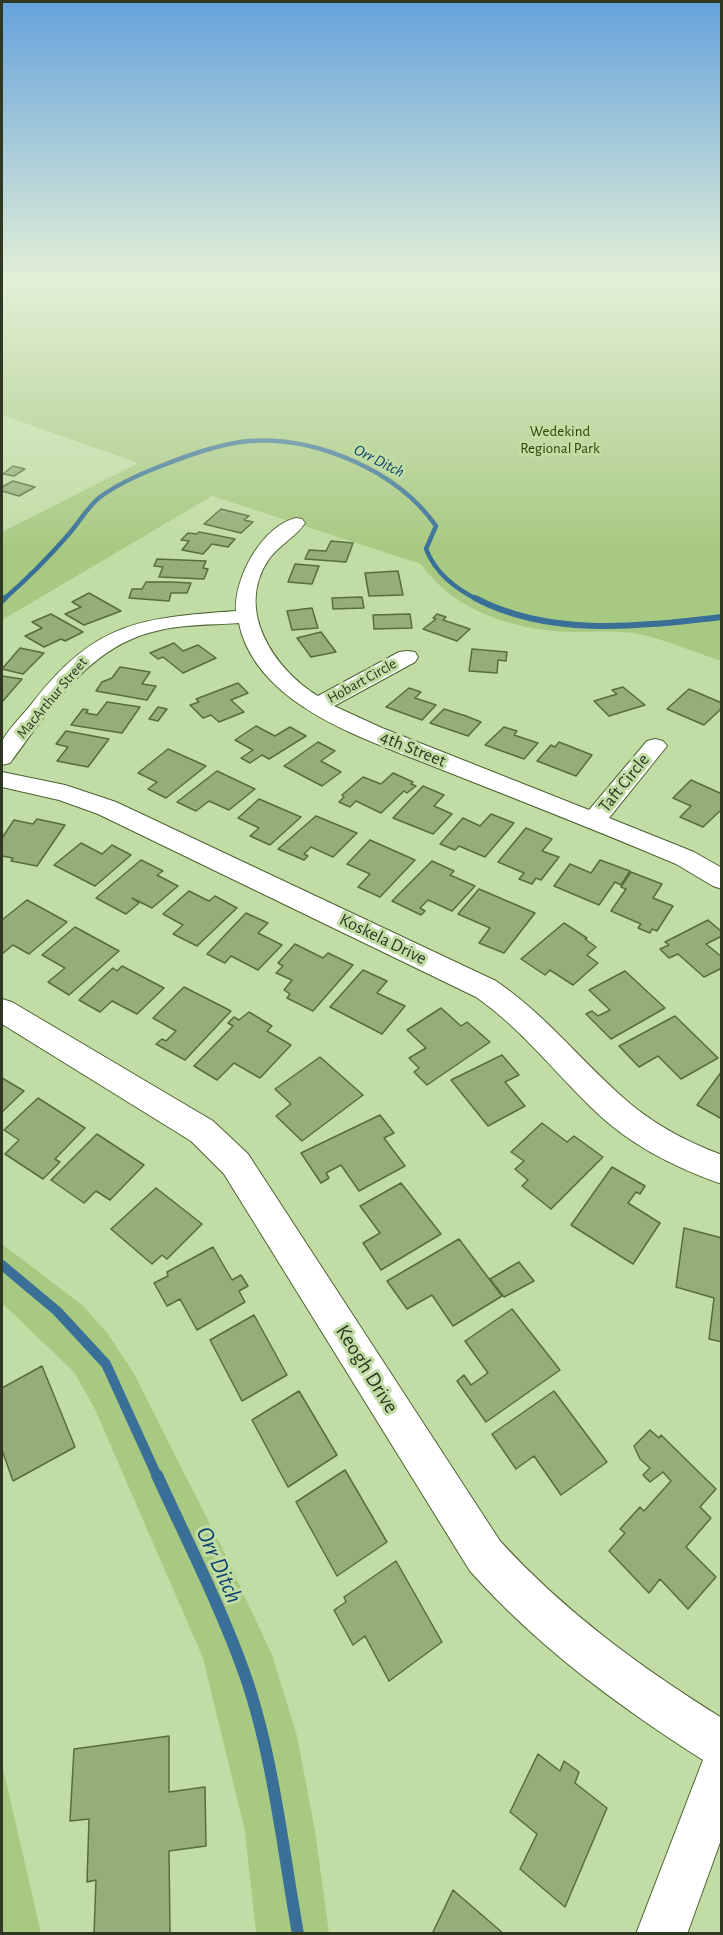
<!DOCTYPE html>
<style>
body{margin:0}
#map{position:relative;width:723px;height:1935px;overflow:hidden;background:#c1dca4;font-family:"Alegreya Sans",sans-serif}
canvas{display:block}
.frame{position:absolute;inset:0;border:3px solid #2d3721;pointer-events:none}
</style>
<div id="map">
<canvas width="723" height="1935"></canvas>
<div class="frame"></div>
</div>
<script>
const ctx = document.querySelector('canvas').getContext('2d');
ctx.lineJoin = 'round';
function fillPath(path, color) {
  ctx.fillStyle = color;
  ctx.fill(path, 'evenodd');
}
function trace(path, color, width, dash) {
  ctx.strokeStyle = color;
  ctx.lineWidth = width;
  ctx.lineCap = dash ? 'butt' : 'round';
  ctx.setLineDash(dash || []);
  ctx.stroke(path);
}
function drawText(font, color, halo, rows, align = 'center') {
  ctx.font = font + ' "Alegreya Sans",sans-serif';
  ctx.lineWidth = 6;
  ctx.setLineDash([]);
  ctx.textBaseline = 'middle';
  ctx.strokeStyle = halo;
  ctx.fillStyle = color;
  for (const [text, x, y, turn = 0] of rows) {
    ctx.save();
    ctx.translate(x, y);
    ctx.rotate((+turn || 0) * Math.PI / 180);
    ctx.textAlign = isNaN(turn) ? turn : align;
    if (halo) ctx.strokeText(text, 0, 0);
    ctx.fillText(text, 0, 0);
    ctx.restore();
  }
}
fillPath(new Path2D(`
 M2 279H721V661C694 652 666 640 639 634 617 630 592 632 570 632 515 630 453 611 421 564L212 496 2 620V532L138 463 2 415Z
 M2 1244 82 1305 108 1334 133 1372 225 1554 272 1655 297 1736 315 1831 329 1933H256L245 1831 203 1658 94 1407 74 1372 2 1303Z
 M2 1764 41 1933H2Z`), '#a8c982');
trace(new Path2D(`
 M3 600C26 580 48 558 68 535 79 523 87 507 100 497 118 484 140 474 161 466 189 455 219 444 249 441 316 436 398 471 436 526L426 549C436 574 455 588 478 600`), '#3a7097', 4.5);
trace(new Path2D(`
 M475 598C551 638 640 626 722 617
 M2 601 5 598`), '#3a7097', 6);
trace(new Path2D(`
 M2 1265 57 1311 106 1364 157 1476`), '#3a7097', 10);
trace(new Path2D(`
 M157 1475C187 1541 221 1607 245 1675 273 1755 283 1850 298 1934`), '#3a7097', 12);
const building = new Path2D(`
 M13 466 25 469 14 476 3 474Z
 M13 481 35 487 19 496 2 491V487Z
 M221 509 249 516 244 520 253 522 241 533 204 524Z
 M199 532 215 535 235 539 228 547 212 544 203 554 182 550 189 541 181 540 188 533 197 534Z
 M331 541 353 543 346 562 305 559 309 550 326 551Z
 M157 559 206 561 203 568 208 569 204 579 159 577 163 567 154 566Z
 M295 564 319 566 312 584 288 582Z
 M398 571 403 595 369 596 365 573Z
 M146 582H172L191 583 187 593H171L169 601 129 598 132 589H142Z
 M89 593 121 611 84 625 65 614 81 607 72 602Z
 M362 597 364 608 333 609 332 598Z
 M312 608 318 628 292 630 287 611Z
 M51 614 83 632 65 641 61 639 44 647 25 636 42 628 32 622Z
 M410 614 412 628 374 629 373 615Z
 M437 614 446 617 443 620 470 629 457 641 423 629 436 619 433 618Z
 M321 632 336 652 311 657 297 638Z
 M174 643 183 651 198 645 216 658 183 673 163 657 158 659 150 653Z
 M20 648 44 653 23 674 2 669Z
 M472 649 507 652 506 661 498 660 497 673 469 671Z
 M120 667 150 672 142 684 156 686 147 700 96 691 102 682 112 678Z
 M2 676 22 679 2 702Z
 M238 683 248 693 231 700 244 712 219 722 211 715 203 718 190 705 199 702 196 699Z
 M623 687 645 705 609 716 594 701 617 694 612 690Z
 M409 688 421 692 415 698 436 705 422 720 386 707Z
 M689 689 722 703V708L704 725 667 709Z
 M107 702 140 707 122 733 71 725 83 709 88 710 86 713 97 715Z
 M158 707 167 709 158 721 149 719Z
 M444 709 466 716 481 722 468 736 430 723Z
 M256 726 275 736 290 727 306 736 269 759 262 755 250 763 241 758 253 750 235 740Z
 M504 727 517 731 514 735 538 743 524 759 485 745Z
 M66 731 109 739 88 767 57 761 68 747 56 744Z
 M318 742 335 751 321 761 341 772 322 786 284 766Z
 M559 742 592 755 576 776 537 761 551 745 555 747Z
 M168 749 206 766 166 798 148 789 157 782 138 773Z
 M217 771 255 789 229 810 209 801 196 811 177 802Z
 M393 773 413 782 411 784 416 786 407 793 404 791 381 813 356 801 350 807 339 802 344 797 342 795 363 777 381 784Z
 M691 780 722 794V809L703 827 680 817 691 806 673 798Z
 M423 786 444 795 434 806 452 814 433 834 393 818Z
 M259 799 301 817 270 845 250 836 259 828 238 818Z
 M491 814 514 823 485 857 459 846 455 850 440 844 463 818 480 826Z
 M316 816 357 833 333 857 311 847 304 854 308 856 304 860 278 849Z
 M37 819 65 825 37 866 11 861 13 858 2 856V838L14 820 33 824Z
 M526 828 552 839 542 851 559 857 541 880 536 878 532 884 519 879 524 873 498 862Z
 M370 840 415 860 380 897 358 887 370 874 347 864Z
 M81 843 102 854 112 845 131 855 95 886 54 865Z
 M141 860 163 871 157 875 178 886 152 908 132 898 139 903 126 914 96 898Z
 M600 860 630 871 621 885 615 882 599 905 554 886 570 864 591 873Z
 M432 861 454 871 450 875 475 886 452 911 428 900 420 908 425 911 421 915 392 901Z
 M631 872 662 884 653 898 673 906 657 931 652 929 650 933 638 928 641 924 611 911 626 889 621 887Z
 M479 889 535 913 504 953 479 943 490 928 458 914Z
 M189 891 209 901 215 896 237 908 197 946 173 934 183 925 163 914Z
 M27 900 67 922 29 954 13 945 2 954V920Z
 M246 913 268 923 258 933 282 945 258 970 231 956 225 963 207 954Z
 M708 920 722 932V936L706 944 722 957V968L704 977 678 954 669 958 660 949 669 945 665 942Z
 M564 923 587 938 585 939 596 947 587 955 598 963 573 985 550 970 545 975 521 959Z
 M75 927 119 951 69 995 48 982 65 968 42 955Z
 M295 944 323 958 328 953 353 965 313 1011 287 998 290 994 284 990 292 980 276 973 283 966 278 963Z
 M122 966 164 988 137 1014 112 1001 100 1012 79 1000 113 968 117 971Z
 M363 970 387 981 377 993 405 1006 382 1034 330 1007Z
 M625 971 665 1008 611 1039 586 1014 592 1011 598 1016 610 1010 589 990Z
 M184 987 231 1011 185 1060 156 1044 162 1039 166 1041 176 1031 153 1018Z
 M441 1008 461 1026 467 1022 490 1042 427 1085 414 1072 419 1068 409 1058 426 1048 407 1030Z
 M249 1012 272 1026 267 1031 291 1045 260 1078 234 1063 217 1080 194 1066 233 1026 228 1023 234 1017 239 1020Z
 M675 1016 718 1058 681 1079 658 1056 639 1067 619 1046Z
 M502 1055 519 1075 505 1082 525 1106 488 1126 451 1080Z
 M320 1057 363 1095 302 1141 276 1116 291 1104 275 1089Z
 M722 1071V1119L697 1105Z
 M2 1078 24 1091 2 1112Z
 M38 1098 85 1128 55 1159 60 1162 43 1179 5 1154 19 1140 4 1130Z
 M380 1115 394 1133 384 1138 405 1166 359 1191 341 1165 326 1173 329 1178 321 1183 301 1153Z
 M542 1123 567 1142 574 1136 603 1157 551 1209 522 1186 528 1180 515 1169 524 1161 511 1152Z
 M97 1134 144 1165 110 1200 96 1191 84 1203 51 1180Z
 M612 1167 645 1186 640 1194 636 1192 628 1203 660 1223 633 1264 571 1225Z
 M401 1183 441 1234 381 1270 363 1243 380 1233 360 1206Z
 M156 1188 202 1224 167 1259 162 1255 152 1264 111 1229Z
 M684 1228 722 1238V1342L709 1339 714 1298 676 1287Z
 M459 1239 502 1296 453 1326 432 1295 407 1309 387 1281Z
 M213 1247 232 1280 241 1275 248 1286 239 1291 245 1302 197 1330 180 1299 167 1306 154 1283 168 1276 167 1272Z
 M519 1262 534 1281 504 1297 490 1279Z
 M512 1309 560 1370 486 1422 457 1381 464 1375 471 1385 488 1373 465 1341Z
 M254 1315 287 1375 242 1401 210 1340Z
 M42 1366 75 1447 13 1481 2 1450V1388Z
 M299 1391 337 1455 288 1487 252 1420Z
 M554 1391 607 1462 561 1495 534 1456 516 1469 492 1434Z
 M650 1430 659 1438 661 1435 716 1489 700 1507 711 1518 686 1547 716 1577 688 1609 660 1579 649 1593 609 1551 625 1533 620 1529 640 1507 644 1511 671 1481 663 1472 650 1482 643 1475 650 1468 640 1459 634 1446Z
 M345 1470 387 1542 337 1576 296 1502Z
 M396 1561 442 1642 389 1681 365 1636 353 1645 334 1610 346 1602 344 1597Z
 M169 1736V1792L205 1787 206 1846 169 1851 170 1934H94L96 1880 87 1882 89 1819 70 1821 74 1749Z
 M538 1754 560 1771 564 1761 579 1772 575 1783 607 1808 565 1907 520 1869 537 1834 510 1812Z
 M453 1890 504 1934H432Z`);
fillPath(building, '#95ae78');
trace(building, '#576e3b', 1.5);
const minor = new Path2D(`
 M296 518 302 519 305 523C296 537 279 545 269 559 234 610 274 669 318 696L399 652 407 651 415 652 418 657 415 662 334 706 382 728 589 810 647 741 655 739 663 741 667 746 663 751 609 818 694 852 722 868V889L713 886 676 864C598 831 519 800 440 769 391 749 335 731 292 699 267 680 245 654 239 623 210 625 180 624 152 632 86 649 48 712 10 763L2 765C2 759 0 748 2 742 6 731 25 713 33 702 96 622 139 618 236 611 234 578 262 526 296 518Z
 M2 772 65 785 116 802 496 981C543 1013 577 1056 619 1094 648 1121 684 1141 722 1155V1184C676 1168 630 1145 595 1111 555 1073 522 1029 476 997L98 814 59 800 2 787Z
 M2 999 12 1002 213 1121 248 1154 500 1541C565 1612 640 1667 722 1718V1837L687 1934H636L703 1760C617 1705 538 1647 470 1571L224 1174 191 1141 2 1024Z`);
trace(minor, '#4c6330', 2);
fillPath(minor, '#fff');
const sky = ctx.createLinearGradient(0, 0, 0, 550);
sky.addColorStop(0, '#65a2dc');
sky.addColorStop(0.51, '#e3efd6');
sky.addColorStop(1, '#e3efd600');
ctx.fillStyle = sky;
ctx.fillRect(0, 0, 723, 550);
drawText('15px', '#2e4604', '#c1dca4', [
 ["Wedekind",560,431],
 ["Regional Park",560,448]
]);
drawText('15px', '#2d3721', '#c1dca4', [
 ["Hobart Circle",362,681,-29],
 ["MacArthur Street",52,698,-50]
]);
drawText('italic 16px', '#0b416c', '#c1dca4', [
 ["Orr Ditch",379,461,27]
]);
drawText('18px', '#2d3721', '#c1dca4', [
 ["4th Street",413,749,22],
 ["Taft Circle",624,783,-51],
 ["Koskela Drive",383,939,26]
]);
drawText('21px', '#2d3721', '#c1dca4', [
 ["Keogh Drive",367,1369,58]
]);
drawText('italic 24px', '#0b416c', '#c1dca4', [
 ["Orr Ditch",219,1565,66]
]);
</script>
